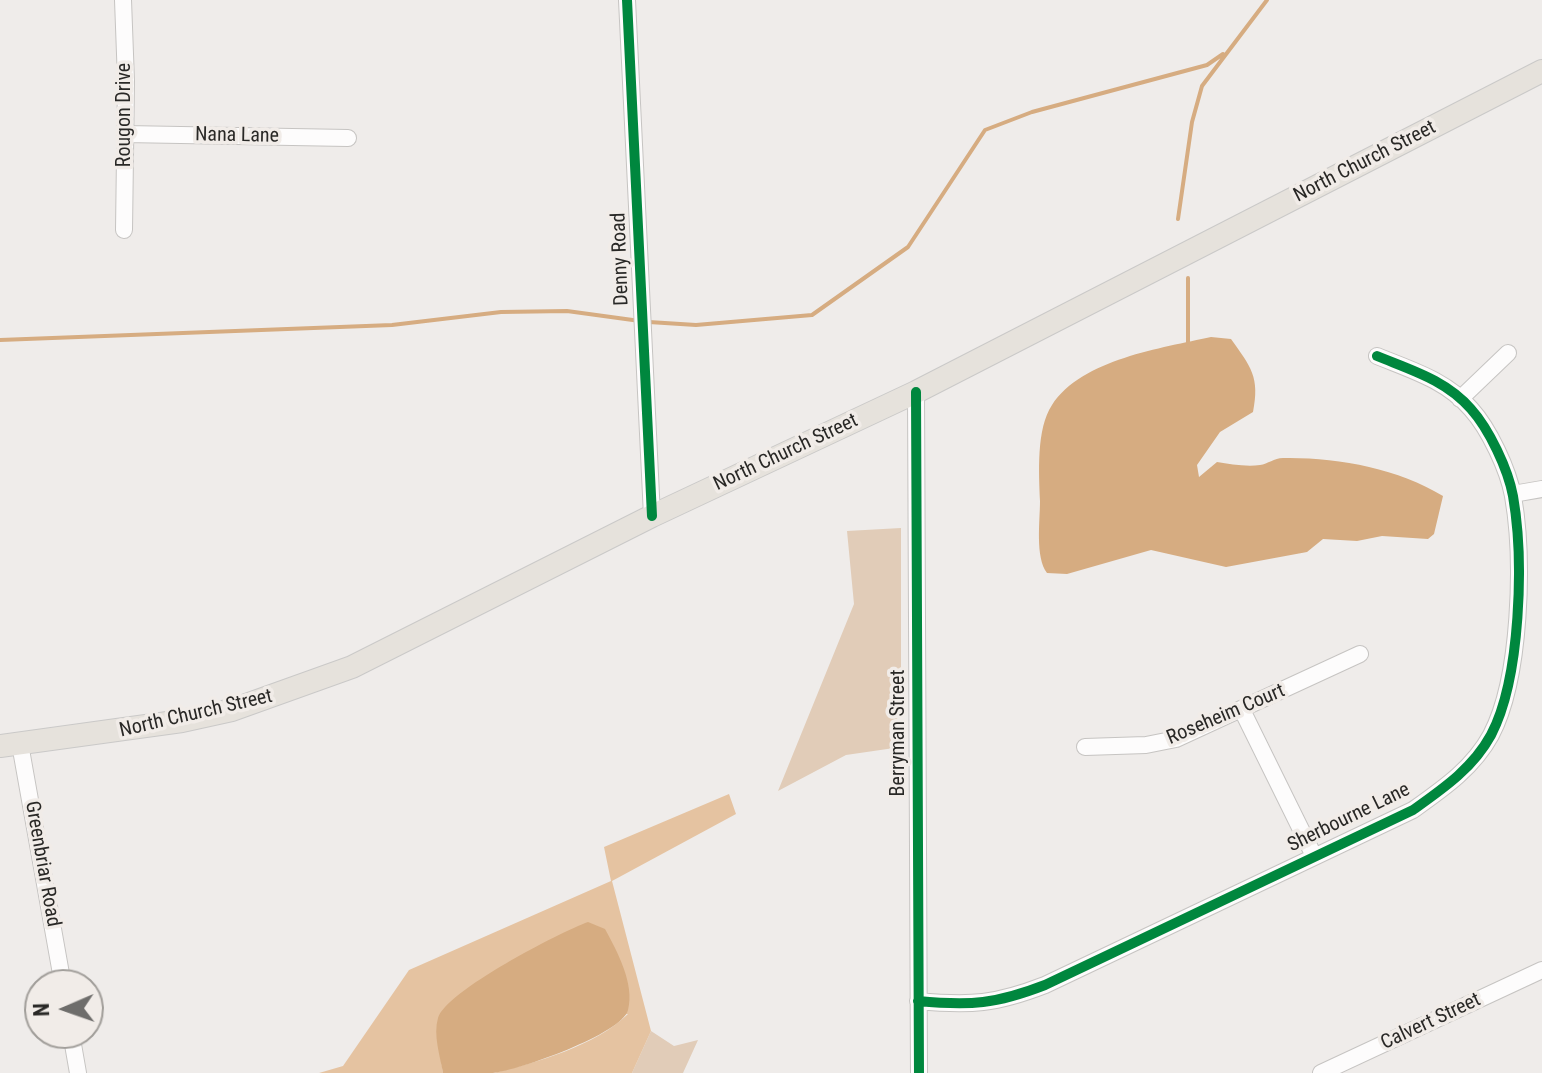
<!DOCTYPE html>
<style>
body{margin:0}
#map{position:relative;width:1542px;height:1073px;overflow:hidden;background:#efecea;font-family:"Roboto Condensed",sans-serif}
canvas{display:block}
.north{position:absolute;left:24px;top:969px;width:80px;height:80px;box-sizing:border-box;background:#f1ece8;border:2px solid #a19e9a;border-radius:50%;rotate:268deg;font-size:22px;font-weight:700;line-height:32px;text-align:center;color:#292826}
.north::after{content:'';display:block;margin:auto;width:28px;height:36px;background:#6e6d6b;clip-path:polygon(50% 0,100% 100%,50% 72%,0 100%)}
</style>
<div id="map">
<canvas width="1542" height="1073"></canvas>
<div class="north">N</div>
</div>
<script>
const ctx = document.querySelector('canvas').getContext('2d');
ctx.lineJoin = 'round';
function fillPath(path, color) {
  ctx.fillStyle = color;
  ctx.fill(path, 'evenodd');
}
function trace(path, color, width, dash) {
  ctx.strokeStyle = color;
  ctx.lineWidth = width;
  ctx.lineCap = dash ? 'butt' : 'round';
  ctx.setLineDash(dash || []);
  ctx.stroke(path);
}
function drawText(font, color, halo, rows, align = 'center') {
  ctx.font = font + ' "Roboto Condensed",sans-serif';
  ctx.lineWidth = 7;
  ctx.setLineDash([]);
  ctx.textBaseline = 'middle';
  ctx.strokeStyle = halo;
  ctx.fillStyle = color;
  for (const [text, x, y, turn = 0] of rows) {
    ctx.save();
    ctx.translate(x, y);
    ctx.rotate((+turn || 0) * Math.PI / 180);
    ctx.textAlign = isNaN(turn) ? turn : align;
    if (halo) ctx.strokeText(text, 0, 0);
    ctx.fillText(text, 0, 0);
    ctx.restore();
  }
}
fillPath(new Path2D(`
 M901 528V747L846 755 778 791 854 604 847 531Z
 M651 1031 674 1046 698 1040 683 1073H632Z`), '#e1ccb8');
fillPath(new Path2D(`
 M729 794 736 814 612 881 651 1031 632 1073H493C538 1062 595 1046 628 1014L437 1035 443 1073H319L343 1066 409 970 611 881 604 847Z`), '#e5c3a1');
fillPath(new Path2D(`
 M1211 337 1231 339C1251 367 1260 377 1253 412L1220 432 1197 465 1199 477 1217 462C1230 464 1246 467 1260 465 1268 464 1274 458 1283 458 1336 457 1397 468 1443 496L1434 534 1428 539 1382 536 1357 541 1323 539 1307 552 1226 567 1151 550 1067 574 1047 573C1035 557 1040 521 1040 501 1039 474 1036 429 1052 405 1082 359 1162 348 1211 337Z
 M588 922 605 929C617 951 635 984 628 1010 622 1034 519 1070 493 1073 477 1073 460 1073 443 1073 440 1056 433 1035 438 1018 446 991 560 932 588 922Z`), '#d6ac81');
trace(new Path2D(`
 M1178 219 1192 122 1202 86 1267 0
 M1188 278V347
 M649 322 696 325 812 315 908 247 985 130 1032 112 1207 65 1223 54
 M0 340 392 325 501 312 567 311 640 321`), '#d6ac81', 4);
const minor = new Path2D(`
 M123 0 126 81 124 230
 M627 0 652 516
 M125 134 348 138
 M916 392 919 1073
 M1460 399 1508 353
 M1513 494 1542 489
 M1242 710 1314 856
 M20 744 63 985
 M1085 747 1146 745 1176 739 1360 654
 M918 1001C971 1006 996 1004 1045 985L1413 810C1444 788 1473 768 1491 735 1521 678 1524 559 1513 496 1508 469 1489 429 1471 409 1446 380 1411 370 1377 356
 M71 1033 78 1073
 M1321 1073 1542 970`);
const major = new Path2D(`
 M0 746 182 721 232 710 352 667 652 516 916 392 1542 71`);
trace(minor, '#c6c4c2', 18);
trace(major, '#cac9c8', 24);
trace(minor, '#fdfcfc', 16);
trace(major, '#e6e2dc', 22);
trace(new Path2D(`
 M627 0 652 516
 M916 392 919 1073
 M918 1001C971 1006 996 1004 1045 985L1413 810C1444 788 1473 768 1491 735 1521 678 1524 559 1513 496 1508 469 1489 429 1471 409 1446 380 1411 370 1377 356`), '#00873e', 10);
drawText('20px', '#292826', '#f1ece8', [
 ["Rougon Drive",125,115,-90],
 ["Nana Lane",237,136,1],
 ["North Church Street",1365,162,-27],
 ["Denny Road",621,259,-92],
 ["North Church Street",786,453,-25],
 ["North Church Street",196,714,-13],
 ["Roseheim Court",1226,715,-23],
 ["Berryman Street",899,733,-90],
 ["Sherbourne Lane",1349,818,-26],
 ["Greenbriar Road",42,864,80],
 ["Calvert Street",1431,1022,-25]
]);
</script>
